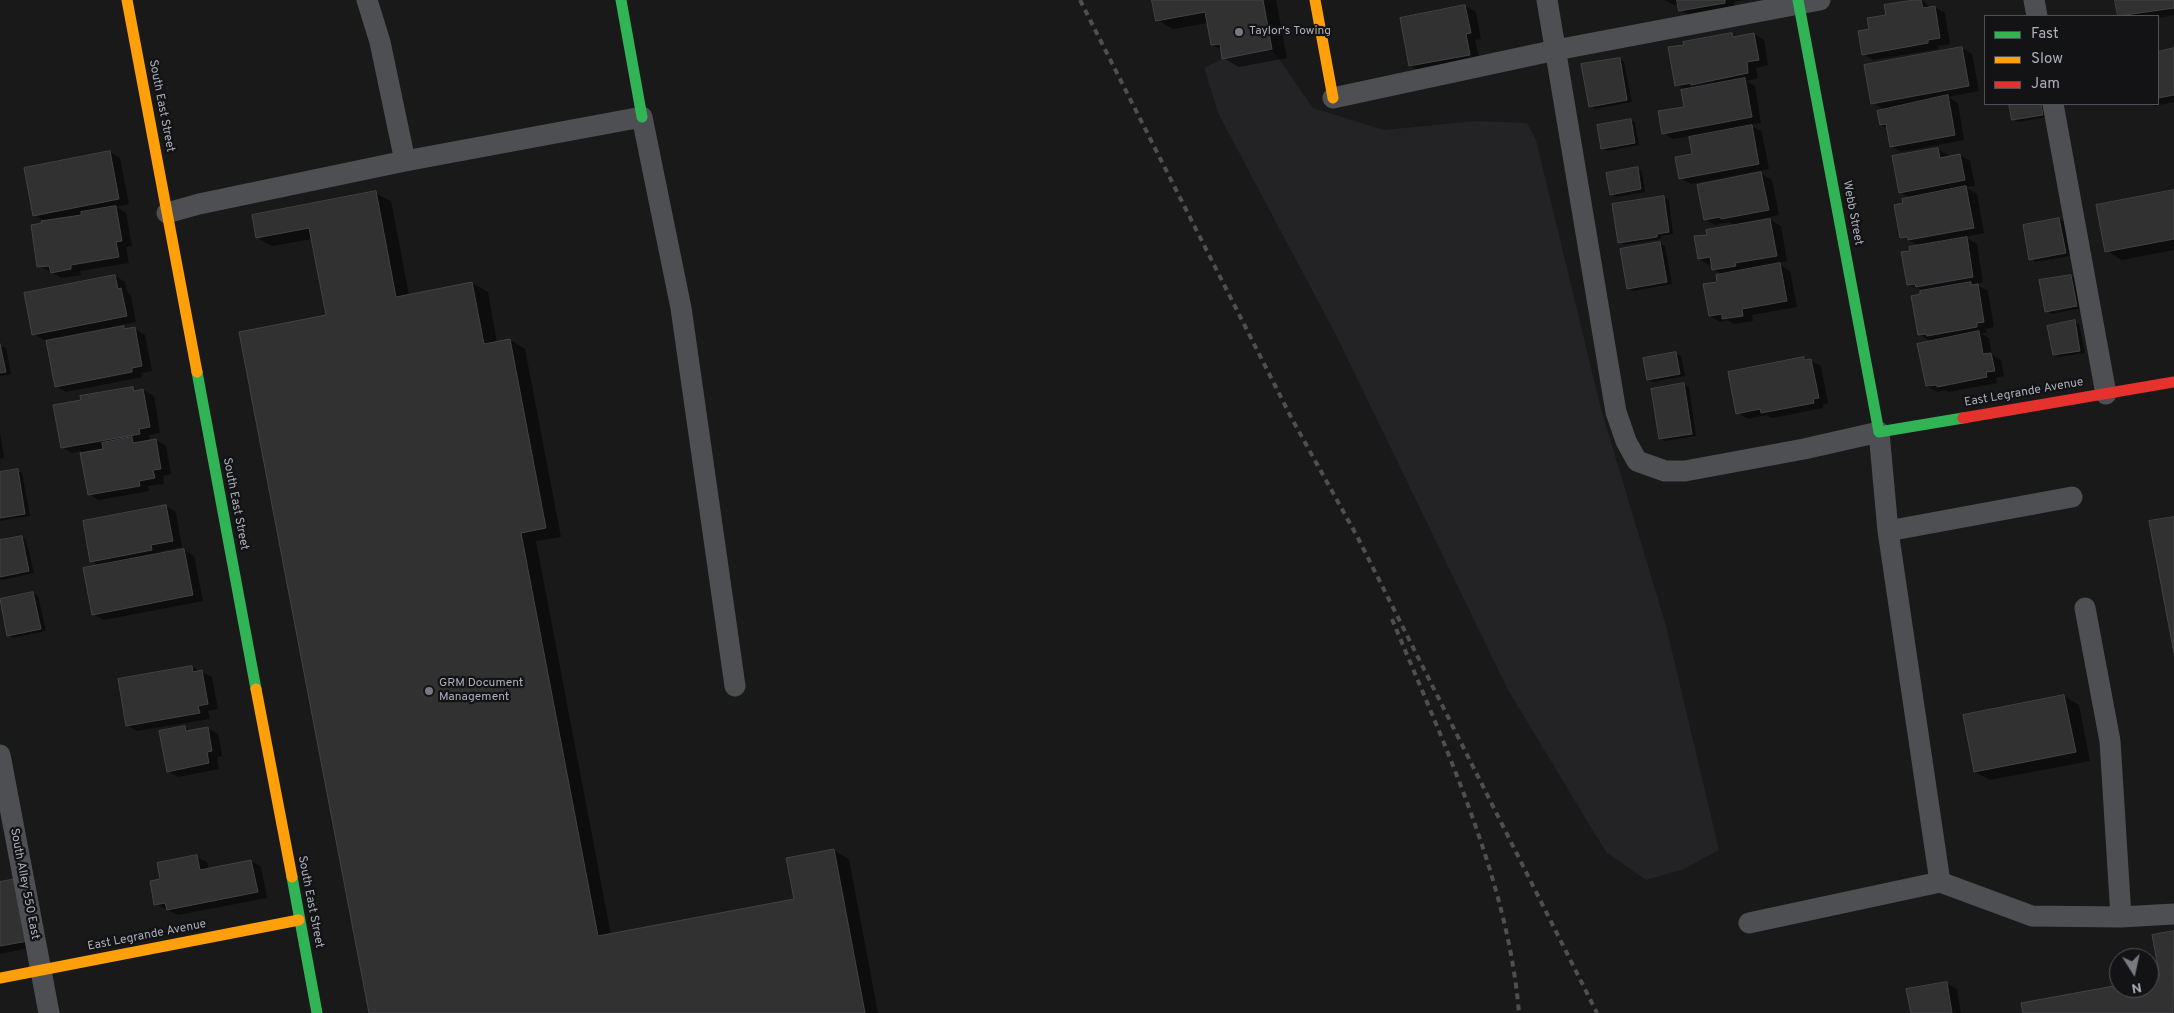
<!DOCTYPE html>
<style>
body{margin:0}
#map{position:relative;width:2174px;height:1013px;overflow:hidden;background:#19191a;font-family:Overpass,sans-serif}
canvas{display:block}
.legend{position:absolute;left:1984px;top:15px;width:175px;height:90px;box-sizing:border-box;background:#131316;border:1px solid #505158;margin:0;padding:6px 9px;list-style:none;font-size:15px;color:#abafba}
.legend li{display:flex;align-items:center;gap:10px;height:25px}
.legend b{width:25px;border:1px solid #505158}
.north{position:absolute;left:2109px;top:948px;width:50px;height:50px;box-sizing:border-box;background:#131316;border:1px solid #505158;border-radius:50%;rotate:170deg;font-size:14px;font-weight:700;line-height:20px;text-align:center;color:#abafba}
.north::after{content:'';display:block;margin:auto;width:18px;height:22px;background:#787a82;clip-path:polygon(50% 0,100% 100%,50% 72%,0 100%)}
</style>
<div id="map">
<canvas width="2174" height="1013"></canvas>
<ul class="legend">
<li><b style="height:6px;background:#30b455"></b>Fast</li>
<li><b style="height:6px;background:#ff9f0a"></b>Slow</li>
<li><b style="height:6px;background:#e5322d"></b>Jam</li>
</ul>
<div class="north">N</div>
</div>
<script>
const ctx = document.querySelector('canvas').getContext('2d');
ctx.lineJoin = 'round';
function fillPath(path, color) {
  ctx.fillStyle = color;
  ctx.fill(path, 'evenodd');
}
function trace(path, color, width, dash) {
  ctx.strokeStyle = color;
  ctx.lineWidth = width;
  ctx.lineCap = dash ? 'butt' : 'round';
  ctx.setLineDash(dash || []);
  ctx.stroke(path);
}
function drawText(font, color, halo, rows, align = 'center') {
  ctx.font = font + ' Overpass,sans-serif';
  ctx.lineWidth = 4.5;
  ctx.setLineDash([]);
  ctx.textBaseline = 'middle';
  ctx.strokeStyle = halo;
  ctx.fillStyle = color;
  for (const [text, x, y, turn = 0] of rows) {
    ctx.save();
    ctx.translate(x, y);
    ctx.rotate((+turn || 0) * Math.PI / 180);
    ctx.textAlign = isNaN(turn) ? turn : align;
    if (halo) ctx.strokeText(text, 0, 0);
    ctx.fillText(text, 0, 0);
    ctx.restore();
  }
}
fillPath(new Path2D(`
 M1272 49 1313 108 1384 130 1476 121 1527 123 1536 140 1601 409 1666 626 1719 850 1684 869 1646 880 1606 852 1508 690 1336 335 1219 115 1204 68 1222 59Z`), '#232326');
fillPath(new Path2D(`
 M1153 0H1276L1287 58 1239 67 1223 58 1222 50 1212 44 1208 23 1173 29 1157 20Z
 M1664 0H1744L1734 2 1735 9 1691 16 1680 10 1679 5H1674Z
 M1921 0 1931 8 1934 7 1945 13 1950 44 1938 46V49L1873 60 1863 54 1870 30 1888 16Z
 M2116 0H2174V15L2158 18V16H2119Z
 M1465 6 1476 12 1481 39 1475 40 1480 61 1421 72 1410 66Z
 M1732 34 1737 37 1754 34 1764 40 1768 65 1756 68 1758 78 1746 81 1755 86 1761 123 1750 125 1762 132 1769 169 1691 184 1680 178 1694 155 1690 136 1673 139 1663 133 1686 108 1685 90 1676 85Z
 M1962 48 1972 54 1979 91 1948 97 1958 103 1964 140 1901 152 1891 146 1888 129 1881 125 1885 110 1873 103Z
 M2174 50V102L2154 106 2150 104H2158V53Z
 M1619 59 1624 62 1632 102 1595 109 1590 106Z
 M2010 104H2045L2047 117 2018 122 2013 119Z
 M1631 120 1635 123 1639 145 1607 151 1602 148Z
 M1937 149 1948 155V157L1960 155 1970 161 1975 186 1966 187 1977 194 1984 233 1965 237 1977 244 1983 282 1975 284 1988 291 1994 327 1986 329 1987 332 1981 334 1989 338 1992 355 2001 360 2004 376 1996 378 1997 383 1948 392 1945 390 1937 392 1927 386 1932 342 1919 334 1921 290 1908 284 1911 252 1921 246 1901 237 1905 204 1911 198 1900 192Z
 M110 152 120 158 129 204 116 207 126 213 132 246 126 247 129 263 80 271 81 275 62 278 39 266 46 222 34 215Z
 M1637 169 1642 172 1645 192 1616 197 1611 194Z
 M1761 174 1772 180 1779 215 1741 223V225L1770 220 1781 226 1787 261 1777 263 1790 271 1797 307 1752 315 1753 321 1734 324 1727 320 1720 322 1710 316 1723 275 1713 269 1712 264 1709 265 1699 259 1708 236 1735 226 1729 222 1715 225 1705 219Z
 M2174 192V250L2122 260 2107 251Z
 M375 193 391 201 409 295 472 283 488 292 497 343 510 340 525 349 561 537 536 541 611 935 795 900 833 850 849 859 878 1013H370L327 316 312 239 272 246 257 238Z
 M1664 198 1669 200 1673 234 1661 236V239L1624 245 1619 242Z
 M2059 219 2064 222 2070 256 2035 262 2031 259Z
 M1660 243 1665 246 1672 284 1633 291 1628 288Z
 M115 276 125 282 128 293 131 296 136 322 44 340 34 334Z
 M2071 276 2076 279 2082 308 2051 314 2047 311 2041 281Z
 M2074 322 2079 324 2085 353 2059 357 2054 355Z
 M124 327 128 330 135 329 145 335 152 371 141 373 142 377 66 392 56 386Z
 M0 346 6 348 11 374 0 376Z
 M1676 354 1681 356 1685 376 1653 382 1648 379Z
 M1804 358 1821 366 1828 403 1823 405V408L1772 418 1767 415 1748 419 1738 413Z
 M1684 385 1689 387 1696 436 1665 441 1660 439Z
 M133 388 138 391 143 390 154 396 160 433 149 435 150 441 156 440 166 446 171 474 163 476 164 484 148 486 149 491 99 500 89 494 81 451 72 453 62 447 82 401Z
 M0 433 4 458 0 459Z
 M17 471 22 473 30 516 0 521V474Z
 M166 506 176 512 182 547 161 551V554L184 550 194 556 203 601 104 620 93 614 100 566 91 561Z
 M22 537 26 540 34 573 2 580 0 579V542Z
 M33 593 38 596 46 631 13 638 8 635 1 600Z
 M192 667 212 677 218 709 208 711 210 719 137 731 127 725Z
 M2064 696 2079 705 2090 761 1990 780 1975 772Z
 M185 727 192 732 207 728 218 734 222 756 217 757 219 769 178 777 168 771Z
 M197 857 207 862 209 870 251 861 261 867 267 898 178 915 156 904 162 880Z
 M0 883 38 946 0 954Z
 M2174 932V1013H2024L2119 986V988H2149V981L2161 979 2153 936Z
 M1946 983 1957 989 1961 1013H1912Z`), '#0007');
const building = new Path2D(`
 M1152 0H1263L1272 49 1222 59 1220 44 1211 45 1205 12 1156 21Z
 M1677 0H1725V3L1679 11Z
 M1914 0H1921L1923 8 1935 6 1940 38 1928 40V43L1862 55 1858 31 1869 29 1867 18 1886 15 1884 5Z
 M2115 0H2174V8L2118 16Z
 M1465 5 1471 33 1466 34 1470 55 1409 66 1400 18Z
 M1732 33 1733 37 1754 33 1759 60 1747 62 1748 73 1691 85V83L1675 86 1668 47 1684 45 1683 42Z
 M1962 47 1969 86 1871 104 1864 65Z
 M2174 48V95L2158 98V52Z
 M1620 58 1627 100 1589 107 1581 64Z
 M1745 78 1752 117 1662 134 1658 111 1684 107 1681 90Z
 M1948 95 1955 135 1890 147 1886 124 1880 125 1877 111Z
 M2009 104H2041L2043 115 2012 120Z
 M1631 119 1635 143 1601 149 1597 125Z
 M1752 125 1759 164 1679 179 1675 157 1692 154 1689 137Z
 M1938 148 1940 158 1960 154 1965 180 1899 193 1892 156Z
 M110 151 119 199 33 216 24 168Z
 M1638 167 1641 189 1610 195 1606 173Z
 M1761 172 1769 210 1721 219 1720 217 1704 220 1697 185Z
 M1966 186 1974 228 1908 240 1907 237 1900 238 1894 205 1903 203 1902 199Z
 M2174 190V239L2105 252 2096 205Z
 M376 191 396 297 472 282 484 344 510 339 546 528 521 533 598 936 794 899 786 858 834 849 865 1013H369L239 332 326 315 309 228 256 238 252 215Z
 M1664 196 1669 232 1657 234V237L1618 243 1612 204Z
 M116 206 122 241 116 242 119 257 71 265V269L51 273 49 266 37 267 31 225 42 223 41 221 81 215V212Z
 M2059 218 2066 253 2029 260 2023 225Z
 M1770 219 1777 256 1735 263 1736 266 1712 270 1710 257 1698 259 1694 236 1707 235 1706 230Z
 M1967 237 1973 277 1916 287 1915 284 1907 285 1901 252 1910 251 1909 247Z
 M1660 242 1667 282 1627 289 1620 249Z
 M1780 263 1787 301 1742 309 1743 316 1722 319V314L1709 316 1703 284 1717 282 1716 275Z
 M115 275 118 289 121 288 127 316 32 335 24 293Z
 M2071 275 2077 306 2045 312 2039 280Z
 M1971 282V285L1978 284 1984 322 1977 323V327L1927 336 1926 334 1918 335 1911 296 1920 294V291Z
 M2075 320 2080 351 2053 355 2047 326Z
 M124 326V329L135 327 142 366 132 368V372L55 387 46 341Z
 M1979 331 1983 354 1991 353 1995 371 1986 372 1987 377 1937 387V385L1926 386 1917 344Z
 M0 344 6 372 0 373Z
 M1676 352 1680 374 1647 380 1643 358Z
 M1804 357V360L1811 359 1819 398 1813 399 1814 403 1761 413 1760 409 1736 414 1728 372Z
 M1684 383 1692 434 1659 439 1651 389Z
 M133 387 134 391 143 389 150 427 139 429 140 434 61 448 53 405 81 400 80 396Z
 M132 437 133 443 156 439 161 469 153 470 155 478 139 481 140 486 88 495 80 453 103 449 102 443Z
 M18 469 25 514 0 518V472Z
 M166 505 173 541 151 545 152 550 90 562 83 521Z
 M2174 517V653L2149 521Z
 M22 536 29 571 0 577V540Z
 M184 549 193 595 92 615 83 568Z
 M33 592 41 629 7 636 0 599Z
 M192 666 193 672 202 670 208 704 198 706 200 713 126 726 118 679Z
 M2064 695 2076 752 1974 772 1963 715Z
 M185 726 186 731 208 727 212 751 207 752 209 763 167 772 159 731Z
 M197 855 200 870 251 860 258 892 167 910 165 903 154 905 150 881 160 879 157 863Z
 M16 879 28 941 0 946V882Z
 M2174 931 2173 1013H2023L2021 1003 2119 985V988H2149V980L2160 978 2152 935Z
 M1947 982 1952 1013H1911L1906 989Z`);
fillPath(building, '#313132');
trace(building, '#424346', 1);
trace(new Path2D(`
 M367 0 380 42 405 161
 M1547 0 1616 412 1626 441 1637 461 1665 471H1685L1804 449 1879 432 1888 531
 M2034 0 2037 16
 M1333 98 1556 50 1820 0
 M2053 104 2106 394
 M167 213 199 204 405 161 642 117 681 308 735 686
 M2085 608 2110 741 2121 917
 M0 755 49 1013
 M1940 882 1888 531 2072 497
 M1749 923 1940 882 2032 916 2121 917 2174 914`), '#4d4f53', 21);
trace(new Path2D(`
 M621 0 642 117
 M1798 0 1879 432 1963 418
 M197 372 256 689
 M292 877 317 1013`), '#30b455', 11);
trace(new Path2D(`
 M127 0 197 372
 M1315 0 1333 98
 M256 689 292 877
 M0 978 299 920`), '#ff9f0a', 11);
trace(new Path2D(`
 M1963 418 2174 382`), '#e5322d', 11);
trace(new Path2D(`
 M1080 0 1292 419 1358 538 1597 1013
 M1392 619C1443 742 1508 879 1519 1013`), '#4e4f51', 4, [6, 5]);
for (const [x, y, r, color] of [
 [1239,32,5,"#787a82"],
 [429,691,5,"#787a82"]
]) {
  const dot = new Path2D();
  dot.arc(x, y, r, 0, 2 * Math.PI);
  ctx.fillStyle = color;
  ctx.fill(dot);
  trace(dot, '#131316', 2);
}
drawText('12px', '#abafba', '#131316', [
 ["Taylor's Towing",1249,32],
 ["GRM Document",439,684],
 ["Management",439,698]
], 'left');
drawText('12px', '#abafba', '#131316', [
 ["South East Street",161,106,79],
 ["Webb Street",1852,213,79],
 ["East Legrande Avenue",2024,393,-10],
 ["South East Street",235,504,79],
 ["South Alley 550 East",24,884,79],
 ["South East Street",310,902,79],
 ["East Legrande Avenue",147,936,-11]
]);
</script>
